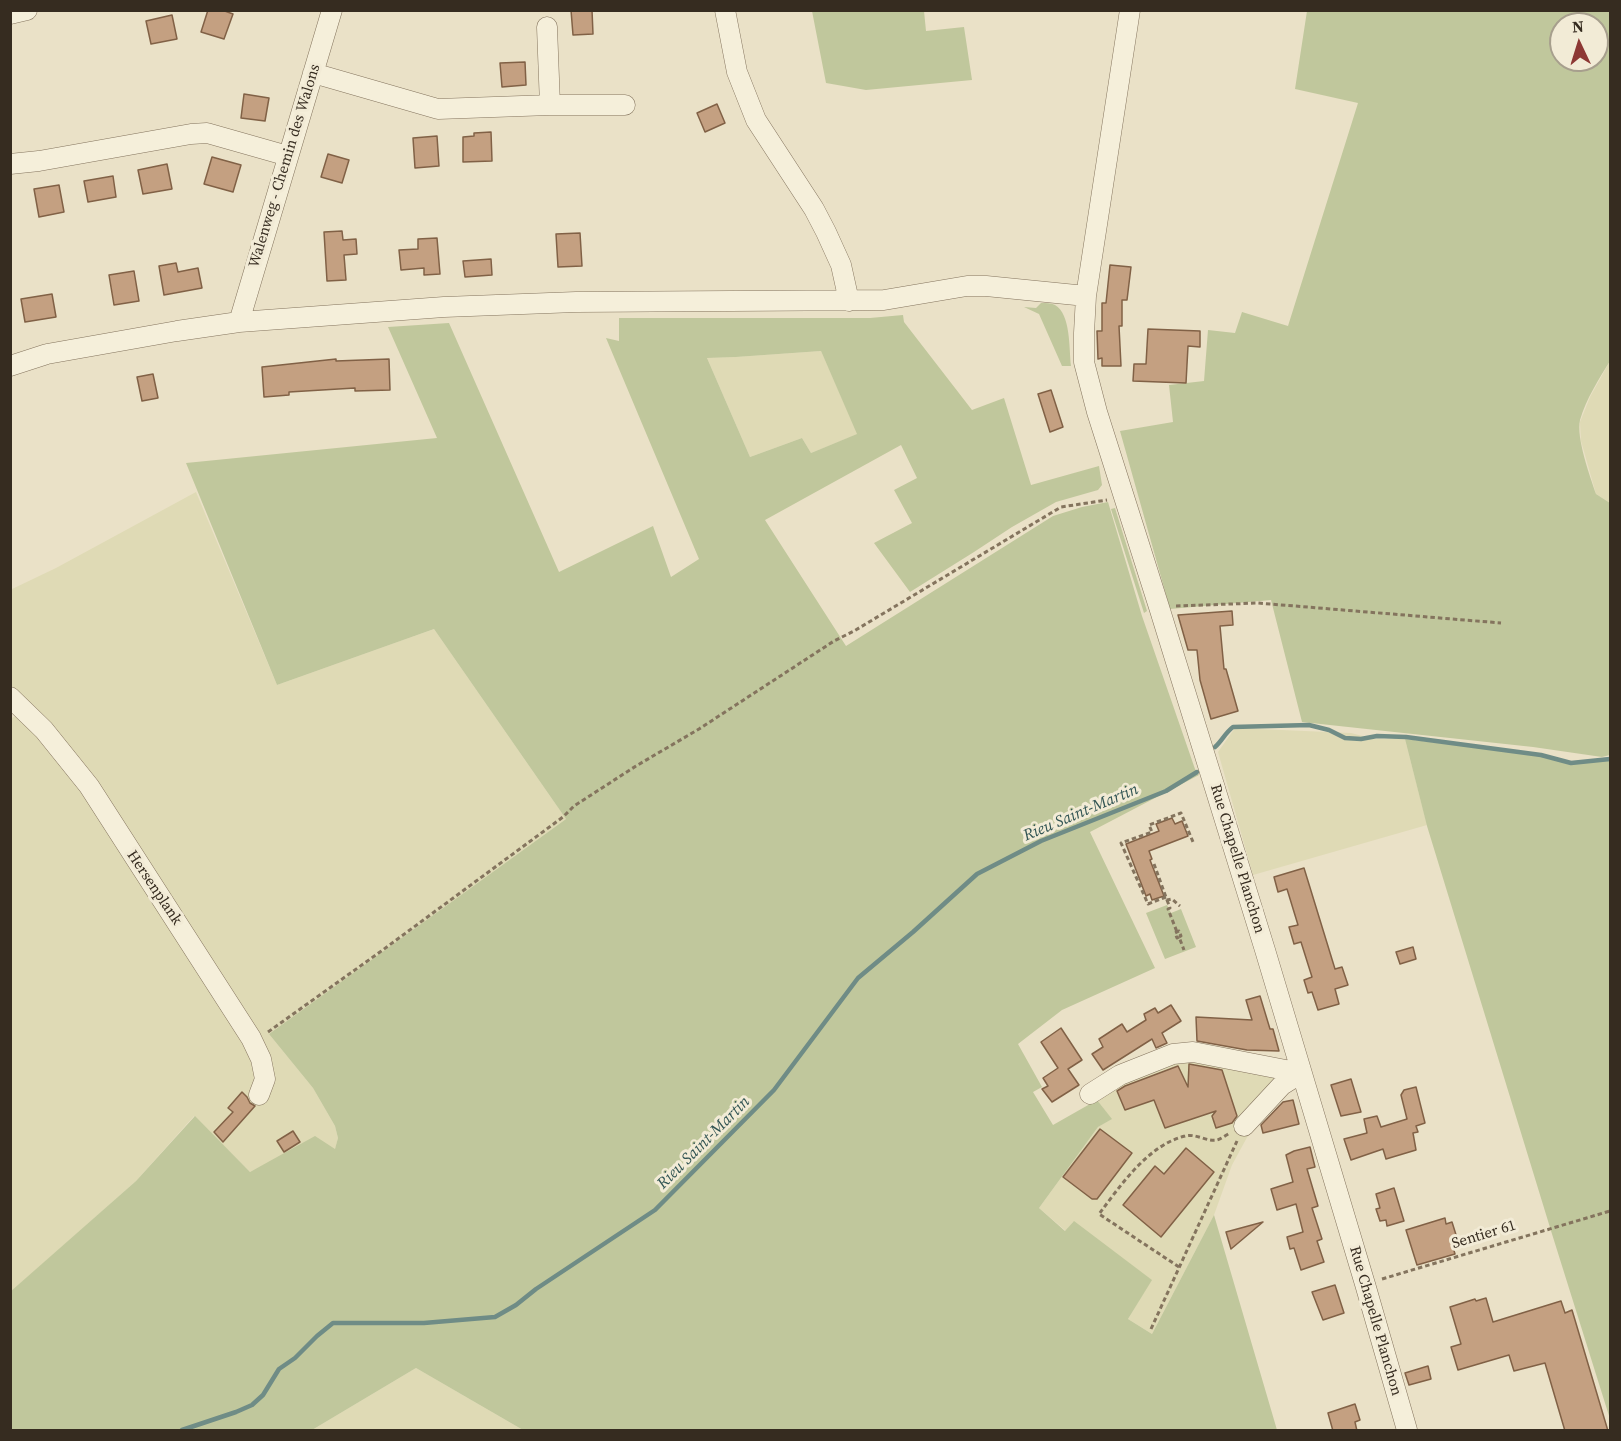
<!DOCTYPE html>
<style>
body{margin:0}
#map{position:relative;width:1621px;height:1441px;overflow:hidden;background:#eae1c7;font-family:"Source Serif 4",serif}
canvas{display:block}
.frame{position:absolute;inset:0;border:12px solid #362c20;pointer-events:none}
.north{position:absolute;left:1549px;top:12px;width:60px;height:60px;box-sizing:border-box;background:#f2ebd6;border:2px solid #a79f8d;border-radius:50%;rotate:356deg;font-size:16px;font-weight:700;line-height:24px;text-align:center;color:#362c20}
.north::after{content:'';display:block;margin:auto;width:21px;height:27px;background:#8d3834;clip-path:polygon(50% 0,100% 100%,50% 72%,0 100%)}
</style>
<div id="map">
<canvas width="1621" height="1441"></canvas>
<div class="frame"></div>
<div class="north">N</div>
</div>
<script>
const ctx = document.querySelector('canvas').getContext('2d');
ctx.lineJoin = 'round';
function fillPath(path, color) {
  ctx.fillStyle = color;
  ctx.fill(path, 'evenodd');
}
function trace(path, color, width, dash) {
  ctx.strokeStyle = color;
  ctx.lineWidth = width;
  ctx.lineCap = dash ? 'butt' : 'round';
  ctx.setLineDash(dash || []);
  ctx.stroke(path);
}
function drawText(font, color, halo, rows, align = 'center') {
  ctx.font = font + ' "Source Serif 4",serif';
  ctx.lineWidth = 6;
  ctx.setLineDash([]);
  ctx.textBaseline = 'middle';
  ctx.strokeStyle = halo;
  ctx.fillStyle = color;
  for (const [text, x, y, turn = 0] of rows) {
    ctx.save();
    ctx.translate(x, y);
    ctx.rotate((+turn || 0) * Math.PI / 180);
    ctx.textAlign = isNaN(turn) ? turn : align;
    if (halo) ctx.strokeText(text, 0, 0);
    ctx.fillText(text, 0, 0);
    ctx.restore();
  }
}
fillPath(new Path2D(`
 M821 351 858 434 811 453 802 438 750 457 707 358 736 357Z
 M1610 361V503L1596 494 1581 441 1580 422 1590 397Z
 M196 492 277 685 434 629 566 819 269 1034 313 1088 335 1126 338 1138 335 1150 270 1162 250 1172 194 1116 136 1181 11 1292 10 719 34 706 11 688 10 590 56 568Z
 M1235 728 1351 733 1374 739H1405L1427 825 1253 875 1218 752Z
 M1179 1059 1277 1072 1285 1092 1251 1130 1232 1165 1214 1215 1152 1334 1128 1319 1151 1280 1073 1222 1066 1231 1039 1208 1098 1127 1111 1119 1097 1100 1094 1093Z
 M416 1368 523 1430H312Z`), '#dfdab5');
fillPath(new Path2D(`
 M812 11H924L926 31 964 27 972 80 866 90 826 83Z
 M1307 11H1610V361C1599 379 1586 399 1580 420 1576 438 1590 476 1596 494L1610 503V755L1602 757 1533 747 1302 722 1271 600 1170 609 1120 431 1173 422 1169 385 1204 381 1208 330 1235 333 1242 312 1288 326 1358 103 1295 89ZM1561 24H1597V60H1561Z
 M1041 303C1046 303 1051 303 1055 305 1071 314 1069 349 1071 366H1062L1039 314 1024 307 1036 308Z
 M903 315 904 322 972 410 1004 398 1031 485 1099 466 1102 485 1098 490 1056 502 1012 527 974 552 910 592 874 543 912 523 894 490 917 478 901 445 765 520 846 646 1053 516 1082 507 1108 502 1142 616 1195 769 1199 775 1090 832 1155 968 1062 1010 1018 1044 1042 1087 1033 1092 1053 1125 1097 1100 1112 1119 1098 1127 1039 1208 1065 1231 1074 1221 1152 1280 1128 1319 1152 1334 1214 1215 1277 1430H523L416 1368 312 1430H11L10 1292 136 1181 195 1116 250 1172 315 1136 335 1149 338 1138 335 1126 313 1088 269 1034 566 819 434 629 277 685 186 463 437 438 388 327 449 323 559 572 653 526 671 577 699 559 606 338 619 341V318H870ZM821 351 857 434 811 453 802 438 750 457 707 358 736 357Z
 M1115 508 1147 611 1144 613 1111 509Z
 M1405 739 1541 755 1571 763 1610 759V1419L1552 1234 1427 826Z
 M1167 905 1171 913 1181 909 1196 947 1165 959 1146 913Z`), '#c0c79c');
trace(new Path2D(`
 M1215 747C1222 741 1225 733 1233 727L1309 725 1329 730 1345 738 1361 739 1377 736 1406 737 1541 755 1571 763 1610 759
 M182 1430 236 1412 252 1405 263 1395 279 1369 295 1358 317 1336 333 1323H424L495 1317 516 1305 536 1289 655 1210 774 1090 858 978 913 932 977 874 1041 841 1166 791 1197 772`), '#6f8c86', 4.5);
const building = new Path2D(`
 M208 10H222L233 14 224 39 201 32Z
 M571 10H592L593 34 573 35Z
 M172 15 177 39 151 44 146 21Z
 M525 62 526 85 502 87 500 63Z
 M244 94 269 98 265 121 241 118Z
 M717 104 725 123 705 132 697 113Z
 M491 132 492 161 463 162V137L474 136V133Z
 M437 136 439 166 415 168 413 138Z
 M328 154 349 160 342 183 321 177Z
 M212 157 241 165 233 192 204 184Z
 M167 164 172 189 143 194 138 170Z
 M113 176 116 197 88 202 84 181Z
 M59 185 64 212 39 217 34 189Z
 M342 231 343 240 356 239 357 254 344 255 346 280 327 281 324 232Z
 M580 233 582 266 558 267 556 234Z
 M437 238 440 274 424 275V268L401 270 399 250 418 249V239Z
 M491 259 492 275 465 277 463 261Z
 M176 263 178 272 198 268 202 288 164 295 159 266Z
 M1110 265 1131 267 1127 300H1122V326H1119L1121 366H1102V358L1098 359 1097 331H1102V303H1106Z
 M134 271 139 301 114 305 109 275Z
 M52 294 56 317 25 322 21 299Z
 M1148 329 1200 331V347L1188 346 1186 383 1133 381 1134 364H1146Z
 M336 359V361L389 359 390 390 355 391V388L289 392V395L264 397 262 367Z
 M153 374 158 398 142 401 137 377Z
 M1051 390 1063 427 1050 432 1038 394Z
 M1232 611 1233 625 1220 626 1224 669H1226L1238 711 1211 719 1200 680 1197 650H1188L1178 615Z
 M1172 818 1175 824 1182 821 1188 836 1149 851 1152 859 1150 860 1164 896 1152 900 1150 894 1146 896 1126 844 1159 831 1156 824Z
 M1304 868 1335 969 1342 967 1348 985 1335 989 1339 1004 1318 1010 1312 992 1308 993 1304 980 1312 977 1301 942 1294 944 1289 927 1298 925 1287 889 1278 892 1274 877Z
 M1413 947 1416 959 1400 964 1396 952Z
 M1260 996 1270 1029H1273L1279 1051 1247 1050 1197 1041 1196 1017 1252 1020 1246 1000Z
 M1171 1005 1181 1021 1162 1033 1167 1043 1156 1048 1152 1039 1103 1070 1092 1054 1103 1047 1099 1039 1122 1024 1127 1032 1146 1020 1144 1014 1155 1008 1158 1013Z
 M1061 1028 1082 1060 1068 1069 1079 1085 1052 1102 1042 1089 1048 1086 1043 1078 1058 1068 1041 1042Z
 M1189 1064 1222 1070 1237 1116 1232 1123 1216 1128 1212 1116 1216 1111 1165 1128 1154 1100 1125 1110 1117 1091 1125 1086 1178 1066 1188 1087Z
 M1351 1079 1361 1112 1341 1116 1331 1085Z
 M1416 1087 1425 1123 1416 1126 1418 1132 1413 1133 1416 1150 1386 1159 1383 1149 1351 1160 1344 1139 1367 1133 1364 1119 1377 1116 1381 1127 1407 1119 1401 1095 1404 1090Z
 M242 1092 247 1097 250 1103 255 1106 223 1142 214 1132 233 1112 228 1108Z
 M1293 1100 1299 1124 1263 1133 1261 1125 1283 1102Z
 M1100 1129 1132 1153 1097 1199H1092L1063 1177Z
 M293 1131 300 1142 284 1152 277 1141Z
 M1310 1147 1315 1167 1307 1169 1318 1206 1312 1208 1322 1239 1317 1241 1324 1262 1301 1270 1294 1248 1290 1249 1287 1237 1303 1232 1296 1204 1277 1210 1271 1189 1293 1182 1286 1155 1294 1151Z
 M1186 1148 1214 1172 1161 1237 1123 1205 1155 1166 1164 1174Z
 M1394 1188 1404 1221 1387 1226 1386 1220 1380 1221 1376 1209 1380 1208 1376 1194Z
 M1445 1218 1446 1224 1452 1222 1457 1238 1451 1240 1455 1254 1417 1265 1406 1230Z
 M1263 1222 1231 1249 1226 1232Z
 M1335 1285 1344 1313 1323 1320 1312 1292Z
 M1486 1298 1493 1322 1561 1301 1565 1313 1572 1310 1608 1431H1565L1545 1363 1514 1371 1509 1355 1458 1370 1451 1347 1461 1344 1450 1307 1475 1299 1476 1301Z
 M1428 1366 1431 1379 1409 1385 1405 1373Z
 M1355 1404 1360 1420 1355 1422 1357 1431H1333L1328 1413Z`);
fillPath(building, '#c4a081');
trace(building, '#816146', 1.5);
const minor = new Path2D(`
 M725 10 737 72 756 120 814 209 826 232 841 265 849 301
 M1130 10 1086 296 1084 333V362L1097 412 1159 607 1265 950 1365 1284 1407 1430
 M10 14 27 10
 M547 27 550 105
 M313 73 438 109 550 105H625
 M10 164 39 161 191 134 207 133 288 156
 M239 322 332 10
 M10 366 47 354 177 331 239 322 444 307 576 302 884 300 967 286H986L1086 296
 M10 697 44 730 89 786 251 1038 261 1059 265 1079 259 1095
 M1090 1094 1120 1075 1173 1054 1193 1052 1301 1073
 M1244 1126 1282 1085 1301 1073`);
trace(minor, '#84745e', 21);
trace(new Path2D(`
 M1176 606 1258 603 1501 623
 M1154 864 1167 900 1172 899 1180 906
 M1166 897 1148 904 1121 843 1152 832 1149 825 1181 813 1193 842
 M1167 900 1170 908 1168 909 1177 932
 M1179 937 1181 936 1179 931 1175 933 1177 938 1179 937 1184 950
 M268 1032 380 952 563 817 574 806 636 766 699 729 834 641 854 631 1061 507 1107 500
 M1179 1267 1099 1214C1121 1185 1148 1145 1185 1136 1195 1133 1207 1142 1217 1140 1221 1139 1226 1135 1230 1133
 M1382 1279 1610 1211
 M1151 1329 1237 1141`), '#84745e', 3, [4.5, 3]);
trace(minor, '#f5efda', 20);
drawText('15px', '#362c20', '#f2ebd6', [
 ["Walenweg - Chemin des Walons",285,166,-73],
 ["Rue Chapelle Planchon",1237,859,73],
 ["Hersenplank",154,888,56],
 ["Sentier 61",1484,1235,-17],
 ["Rue Chapelle Planchon",1375,1321,74]
]);
drawText('italic 16px', '#315453', '#f2ebd6', [
 ["Rieu Saint-Martin",1081,813,-23],
 ["Rieu Saint-Martin",704,1143,-45]
]);
</script>
